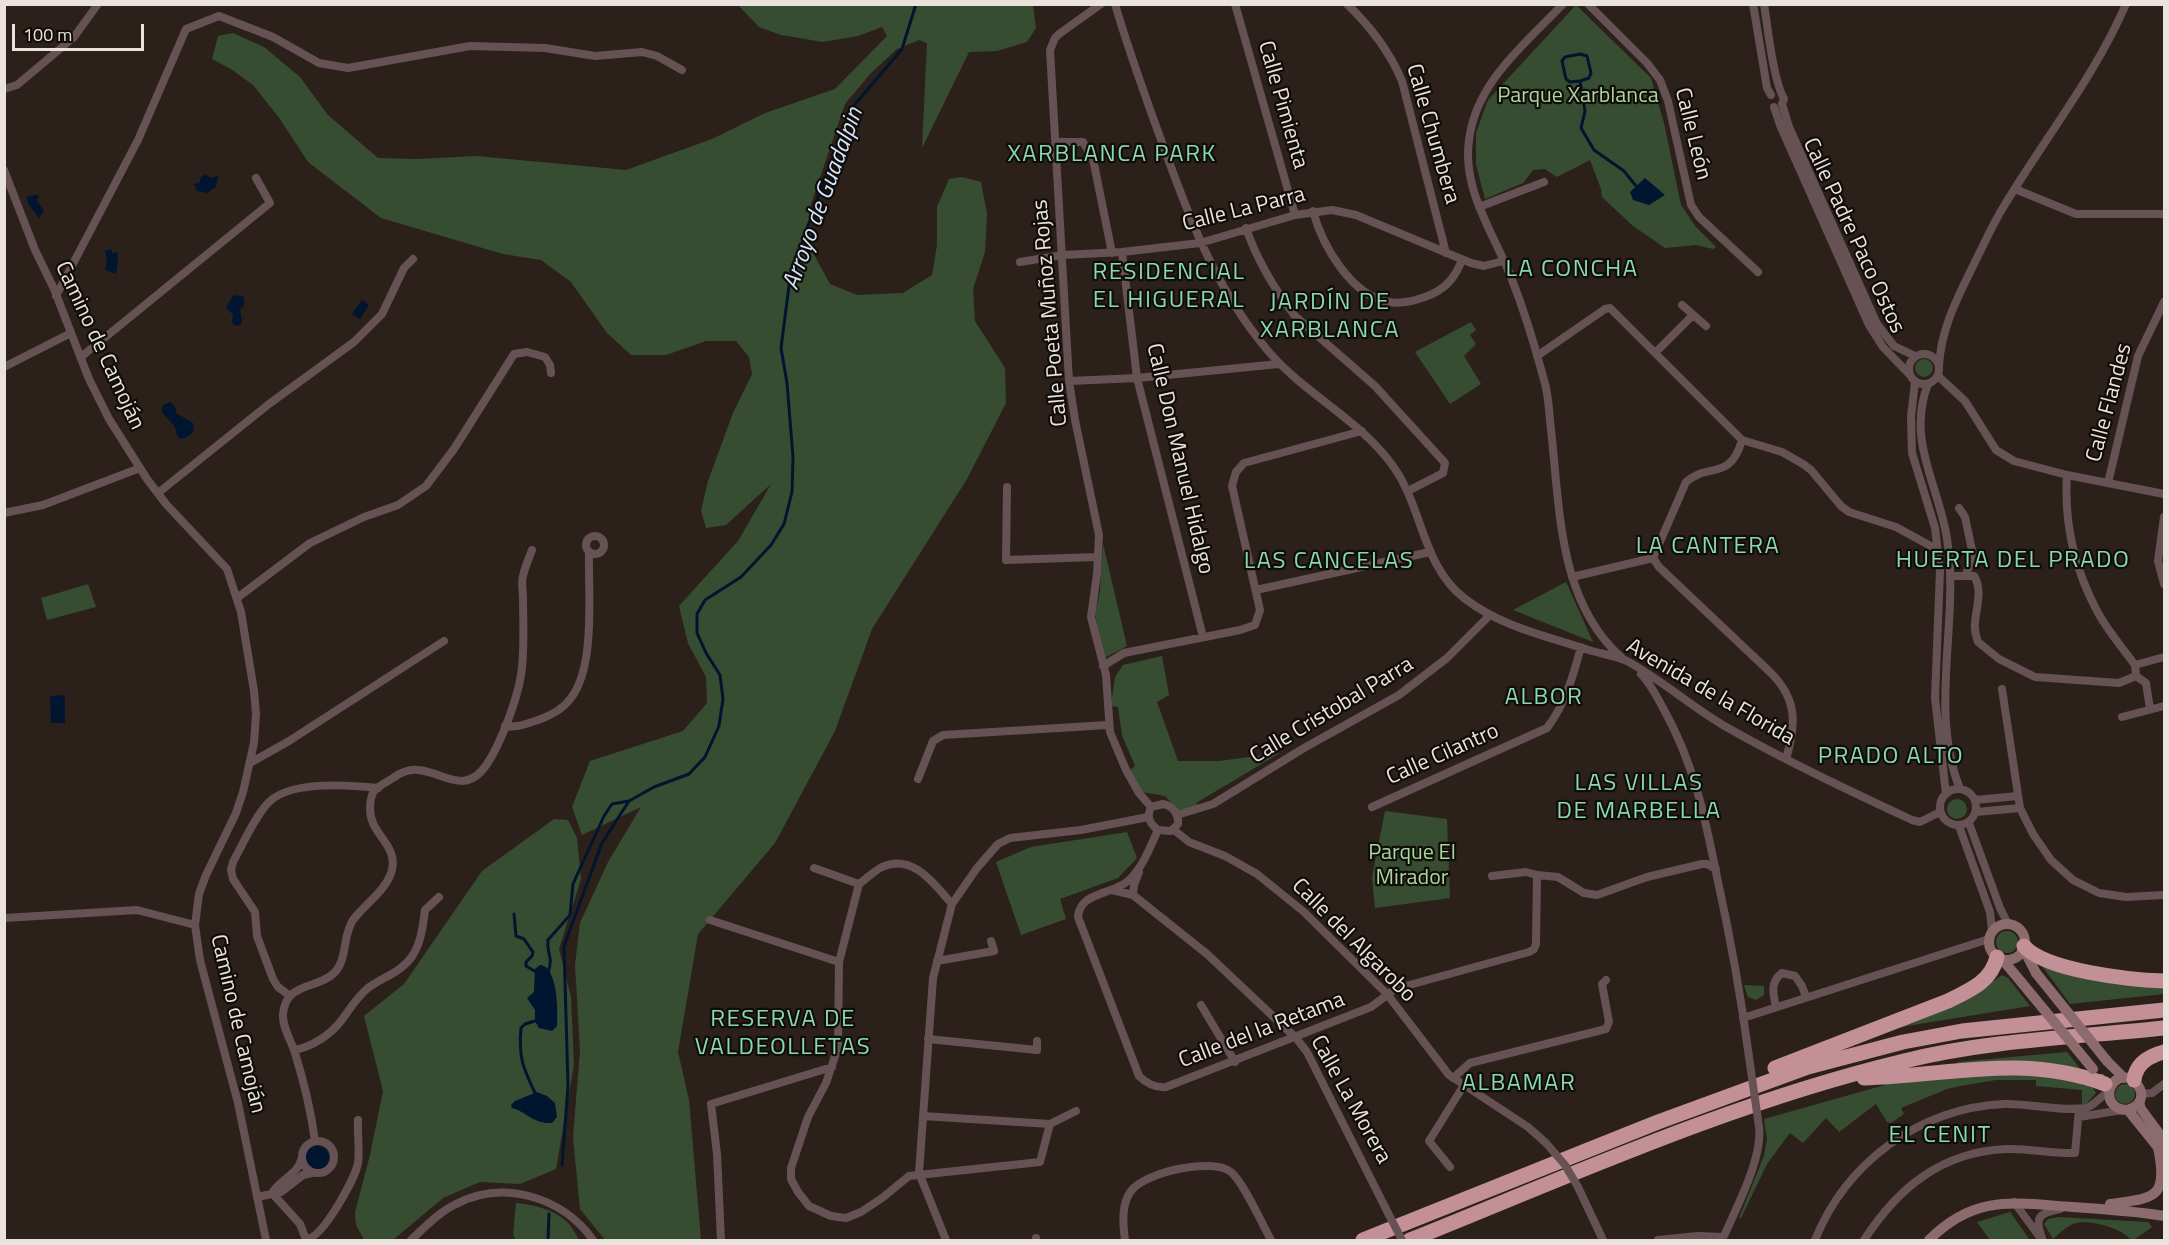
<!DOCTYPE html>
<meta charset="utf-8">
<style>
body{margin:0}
#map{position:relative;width:2169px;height:1245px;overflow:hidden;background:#2c211a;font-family:"Titillium Web",sans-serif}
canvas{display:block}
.frame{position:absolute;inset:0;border:6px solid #e9e2dd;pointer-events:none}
.scale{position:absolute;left:12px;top:24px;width:132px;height:27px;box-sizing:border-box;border:3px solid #e9e2dd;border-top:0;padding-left:8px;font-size:18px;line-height:21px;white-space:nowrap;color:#e9e2dd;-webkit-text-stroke:4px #110c09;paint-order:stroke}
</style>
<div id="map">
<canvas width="2169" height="1245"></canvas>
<div class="frame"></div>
<div class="scale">100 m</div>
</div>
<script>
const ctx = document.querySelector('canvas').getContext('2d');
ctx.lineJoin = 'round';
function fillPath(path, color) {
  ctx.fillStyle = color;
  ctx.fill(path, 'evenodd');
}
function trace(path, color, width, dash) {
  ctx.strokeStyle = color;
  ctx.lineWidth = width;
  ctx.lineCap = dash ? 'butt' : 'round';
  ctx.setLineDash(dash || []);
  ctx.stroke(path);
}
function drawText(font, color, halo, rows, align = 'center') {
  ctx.font = font + ' "Titillium Web",sans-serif';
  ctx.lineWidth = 4.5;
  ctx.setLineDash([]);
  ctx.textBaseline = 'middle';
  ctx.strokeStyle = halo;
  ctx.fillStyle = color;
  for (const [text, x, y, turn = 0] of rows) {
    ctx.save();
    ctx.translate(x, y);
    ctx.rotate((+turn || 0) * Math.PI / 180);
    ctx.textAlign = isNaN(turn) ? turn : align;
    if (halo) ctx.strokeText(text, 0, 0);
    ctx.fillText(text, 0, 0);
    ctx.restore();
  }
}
fillPath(new Path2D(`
 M738 5H1033L1036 28 1027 42 997 51 969 52 922 148 927 43 919 40 897 49 871 73 845 104 809 210 812 251 830 284 857 295 903 293 932 275 937 245V207L949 179 962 177 981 182 987 214 985 252 973 289 975 321 1005 368 1006 403 967 479 872 629 835 731 775 843 698 934 678 1052 689 1100 701 1240H605L580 1209 573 1138 580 1050 575 965 580 923 608 862 641 807 582 835 572 807 590 761 683 731 707 703 706 677 688 643 679 606 738 541 771 484 726 525 706 528 701 511 708 481 733 413 752 374 749 357 736 341H706L666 355H631L607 333 571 282 541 260 503 254 381 218 308 162 280 119 253 85 231 69 212 59 218 36 233 33 264 47 300 77 328 115 378 158 417 159 476 156 626 170 712 139 765 113 835 89 887 36 882 27 858 36 823 42 781 35 759 27Z
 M1576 5 1651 78 1664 123 1681 205 1696 227 1716 247 1713 249 1696 245 1665 248 1633 226 1602 197 1601 189 1590 160 1557 177 1545 169 1533 170 1523 183 1485 199 1476 164V133L1488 100Z
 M1471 322 1476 330 1470 335 1476 344 1464 356 1481 384 1450 404 1415 352Z
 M1915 368a9 9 0 1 1 18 0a9 9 0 1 1-18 0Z
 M1103 544 1127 646 1104 658 1095 614 1100 591Z
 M1566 582 1593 642 1513 610Z
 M88 584 96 607 47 620 41 598Z
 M1162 656 1169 695 1157 702 1178 761H1219L1280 753 1196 803 1199 807 1179 810 1165 796 1142 792 1130 770 1135 766 1122 735 1118 707 1111 706 1115 677 1123 665Z
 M1947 809a10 10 0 1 1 20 0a10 10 0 1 1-20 0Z
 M1385 811 1447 819 1450 898 1375 908 1372 877Z
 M554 819 568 820 577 838 581 879 559 949 571 997 574 1065 556 1169 520 1184 480 1182 443 1198 393 1240H364L356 1225 355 1212 370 1155 383 1091 364 1016 404 984 482 871Z
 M1127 832 1137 858 1118 878 1060 899 1066 919 1021 935 996 862 1031 847Z
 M1996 942a11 11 0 1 1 22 0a11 11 0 1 1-22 0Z
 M2042 966 2164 986V994L2070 1004Z
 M2002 975 2008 978 2030 1006 1907 1026 1872 1035 1989 984Z
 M1744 985 1764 986V995L1756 1000 1748 997Z
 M2067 1052 2083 1072 1962 1064 1956 1062Z
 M2050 1074 2093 1088 2096 1093 2086 1104H2082V1090L2036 1086V1080H1996L1960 1086 1947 1089 1901 1108 1904 1114 1891 1123 1887 1122 1876 1104 1839 1132 1826 1118 1803 1143 1790 1133 1767 1164 1741 1218H1739L1764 1156 1767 1139 1764 1119 1892 1083 1955 1076Z
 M2115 1094a10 10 0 1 1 20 0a10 10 0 1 1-20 0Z
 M516 1203C533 1204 558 1211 569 1224 573 1229 576 1235 579 1240H516L513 1235Z
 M2010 1212 2030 1240H1990L1977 1222Z
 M2058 1217 2148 1222 2152 1227 2134 1240H2131C2122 1228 2087 1218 2073 1224 2066 1227 2059 1234 2053 1239L2044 1224 2048 1219Z`), '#374d31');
fillPath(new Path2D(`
 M205 174 211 178 218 176 216 187 207 193 197 191 194 184 200 183V178Z
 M1645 178 1665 195 1649 205 1633 200 1630 192Z
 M38 195 39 198 36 199 44 211 39 218 28 204 27 196Z
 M111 249 112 253 117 252 118 262 116 274 105 270 107 262 105 251Z
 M234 295 244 297V306L240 309 242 322 240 325 236 326 232 323 233 315 226 307Z
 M362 300 369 305 360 319 352 314Z
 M170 402 175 406 176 413 193 423 194 430 190 435 181 439 177 436 175 427 162 412V406Z
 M65 695V723H51L50 696Z
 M540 965C558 966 558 1012 557 1026L552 1031 539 1028 535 1021V1010L527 998 534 992 535 969Z
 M537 1092 547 1096 555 1103 557 1117 552 1123C533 1124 527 1112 512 1108L511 1105 515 1101Z
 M305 1158a12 12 0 1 1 24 0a12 12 0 1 1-24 0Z`), '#00152f');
trace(new Path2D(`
 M1580 81 1570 82 1566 79 1562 61 1565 57 1580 54 1587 56 1591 73 1589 78 1580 81 1585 111 1581 128 1594 150 1624 171 1636 186
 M514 914 516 936 524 939 533 952 532 956 526 962V966L538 973
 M548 973C554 956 546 953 548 940L570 915 573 884 604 816 612 804 629 801
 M537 1097C524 1070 518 1059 521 1028L525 1024 538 1020
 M562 1165 568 1086 564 946 602 843 629 801 654 787 689 774 705 757 719 726 723 699 720 675 706 653 697 633V614L705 600 741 577 771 545 784 524 792 492 793 457 787 383 781 348 790 278 819 194 841 145 851 109 902 49 916 4
 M548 1240 549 1214`), '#00152f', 3);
trace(new Path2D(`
 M1101 4 1059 34 1055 38 1050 50 1069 381 1075 420 1099 535 1097 574 1091 617 1106 675 1110 732 1126 770 1139 793 1151 807
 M1115 4C1128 49 1144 93 1160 137 1188 214 1214 288 1269 352 1306 395 1359 419 1393 466 1423 508 1422 565 1464 598 1501 627 1547 636 1592 651 1603 654 1616 656 1627 661 1662 680 1693 708 1728 728 1788 762 1850 791 1912 820L1920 822 1940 812
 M1235 4 1295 215
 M1347 4C1371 27 1389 50 1402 81L1446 253
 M1563 4C1525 44 1476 82 1469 140 1462 190 1493 232 1511 277 1524 310 1535 346 1544 380 1549 396 1549 413 1551 430 1560 508 1558 602 1622 658
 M1588 4 1647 63 1660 80 1668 101 1691 205 1699 217 1758 272
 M1753 4 1767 88 1771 95
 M1764 4C1768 29 1773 79 1784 99L1782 104 1789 127 1877 324 1894 346 1915 356
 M4 89 17 85 74 37 98 4
 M1774 107 1780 125 1869 325 1883 347 1909 374
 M1056 142H1083L1093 159 1112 253
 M4 170 35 250 54 289 89 379 109 419 147 479 166 504 227 569 241 612 254 691 256 714 254 743 243 792 236 813 206 875 199 894 195 925 200 960 238 1103 266 1240
 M2015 189 2076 214H2164
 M1479 207 1544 182
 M1313 211C1322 245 1351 296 1389 302 1401 304 1414 301 1425 297 1445 290 1455 278 1462 260
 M1246 228C1257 260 1275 290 1295 316L1375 386 1445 463 1443 473 1408 491
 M1122 252 1137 378 1203 637
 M1020 262 1063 255 1122 252 1200 243 1295 215 1332 210 1356 215 1471 263 1484 266 1503 261
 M56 296 138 140 186 29 219 16 273 37 319 63 348 68 470 46 545 48 595 56 642 52 657 56 682 70
 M1682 305 1706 326
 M1656 352 1693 315
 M1909 369a15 15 0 1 1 30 0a15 15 0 1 1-30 0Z
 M1537 356 1605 309 1610 308 1742 440 1782 452 1803 464 1811 470 1841 506 1849 512 1896 527 1938 550
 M81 357 270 203 256 178
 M1939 366C1941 328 1958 297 1974 264 1983 246 1991 228 2001 211 2042 142 2094 78 2126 4
 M4 367 71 333
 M1938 376 1965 401 1996 450 2014 461 2067 475 2164 494
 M1069 381 1137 378 1279 364
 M1915 382 1911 417 1912 453 1935 528 1940 570 1935 698 1946 794
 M1928 384C1906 441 1939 485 1947 539 1960 621 1928 710 1960 789
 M2108 483 2138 356 2164 302
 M1007 487 1006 560 1098 557
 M158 493 269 404 354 342 382 314 404 268 413 259
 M1959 508 1965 517 1973 555 1966 575
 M4 513 43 505 140 468
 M2164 517 2158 561 2164 584
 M586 545a9 9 0 1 1 18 0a9 9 0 1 1-18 0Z
 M1653 558 1686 482C1708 462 1730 482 1742 440
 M1951 576H1974C1983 590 1976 608 1975 623 1974 630 1976 636 1978 642L1999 659 2035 677 2119 683 2136 676 2135 665C2122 647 2106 629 2096 609 2074 567 2064 521 2067 475
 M1572 577 1653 558 1659 567 1771 673C1798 700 1796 725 1786 759
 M1256 590 1430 552
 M237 598 310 543 364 517 398 505 426 486 454 449 514 354 527 352 545 357 550 365 551 373
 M2135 665 2164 657
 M1103 666 1124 653 1240 630 1255 625 1260 610 1232 486 1236 472 1244 463 1362 431
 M1641 674C1650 683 1657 697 1663 708 1694 763 1705 817 1717 877 1730 936 1741 996 1749 1057
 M2136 676 2146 683 2150 709
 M2002 689 2020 808 2033 834 2051 860 2073 880 2099 893 2126 897 2164 895
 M2122 717 2164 706
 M505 726C518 728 528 723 541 719 553 714 563 709 571 698 596 666 588 591 589 552
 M250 763 289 741 444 641
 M918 779 933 741 943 735 1108 725
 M1940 807a18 18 0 1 1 36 0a18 18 0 1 1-36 0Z
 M1975 800 2018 796
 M1163 804C1173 806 1179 814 1178 824L1171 831 1158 830C1150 824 1146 817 1151 807Z
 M1372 807 1547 728C1566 703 1573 676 1581 647
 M1976 812 2020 808
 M1177 815 1213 804 1304 748 1399 695 1447 658 1490 615
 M1969 823 2000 908 2008 924
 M1959 826 1990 912 1992 931
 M1158 830C1150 847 1143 867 1129 880 1114 895 1080 891 1078 917L1139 1076C1147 1084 1155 1088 1166 1087L1371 1007 1395 989 1529 952 1534 949 1536 944 1537 875
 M1174 830 1189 842 1225 856 1257 874 1304 912 1387 994 1449 1075 1528 1127 1546 1143
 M814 868 859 884
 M1492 876 1526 872 1537 875 1558 877 1584 893 1597 895 1647 877 1702 864H1707L1716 869
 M1112 890 1133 895 1207 954 1296 1038 1307 1052 1388 1213
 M1133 895 1134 885 1139 872
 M952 904C934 884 913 853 882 867 874 871 866 879 859 884L839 962 838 1047 826 1083 808 1117 791 1168V1179L798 1192 809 1206 831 1216 846 1218 861 1212 882 1198 909 1176 1040 1162 1050 1124 1076 1111
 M4 918 137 910 195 925
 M710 920 839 962
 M937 961 994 951 991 941
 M290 996 278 987 273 979 257 936 255 912 233 879 231 870 233 862C243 844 255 816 269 802 291 780 350 785 378 788
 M1201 1005 1235 1062
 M1776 1007C1773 994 1770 982 1782 973L1795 976 1802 986 1806 997
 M1743 1018 1989 939
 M928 1039 1037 1050V1041
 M294 1050C312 1047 330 1035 341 1021 350 1009 356 998 368 988 383 977 402 972 413 955 421 942 423 926 425 910L439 897
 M1453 1078 1470 1063 1606 1029 1609 1022 1602 984 1606 980
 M2141 1094 2152 1093 2164 1084
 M923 1116 1050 1124
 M2079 1117 2122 1110
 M302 1157a16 16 0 1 1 32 0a16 16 0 1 1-32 0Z
 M315 1141C311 1111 304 1082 295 1053 291 1040 282 1027 283 1014 286 982 317 989 333 974 348 961 342 936 353 920 365 904 387 890 392 870 398 844 370 835 370 809 370 804 371 796 374 791 378 786 387 782 393 778 400 773 408 769 418 770 444 772 465 797 487 764 501 743 517 700 521 675 525 650 523 623 523 598 523 591 521 582 523 576 525 567 529 558 532 550
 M1450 1167 1429 1141 1464 1085
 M1578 1187 1603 1240
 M272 1193 300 1224 305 1237 308 1239C324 1235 355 1179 358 1163 360 1149 357 1134 358 1120
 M272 1193C279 1180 298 1174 301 1160
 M257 1197 281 1192 303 1175 312 1173
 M2014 1202 2039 1236
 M1036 1238V1240
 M2042 1238C2034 1217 2039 1213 2060 1209
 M411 1240C424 1228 438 1213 454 1205 502 1179 562 1196 593 1240
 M721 1240 717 1154 711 1104 832 1067
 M946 1240 919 1173 933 978 952 904 977 868 998 844 1010 838 1081 830 1148 817
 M1125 1240C1123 1225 1121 1204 1131 1191 1145 1172 1213 1157 1231 1172 1244 1183 1262 1224 1271 1240
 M1658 1240 1698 1236 1723 1237
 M1721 1240 1725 1234C1737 1206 1763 1157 1759 1127
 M1815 1240C1846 1163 1919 1108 2004 1104 2030 1103 2060 1112 2086 1108L2092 1105 2109 1091
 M1864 1240C1898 1188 1941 1152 2006 1149 2029 1148 2052 1154 2075 1153L2079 1109`), '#665254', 8);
trace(new Path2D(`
 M1989 942a18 18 0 1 1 36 0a18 18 0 1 1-36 0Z
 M2023 948 2036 973
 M2002 959 2022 983
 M2107 1061 2124 1078
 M2101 1079C2103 1082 2108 1087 2109 1091 2110 1096 2108 1100 2113 1104 2117 1109 2124 1111 2130 1109 2160 1098 2122 1056 2109 1091
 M2139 1102 2141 1109 2164 1140
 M2128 1110 2161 1151
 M2110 1204C2154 1198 2169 1199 2158 1148
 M1929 1240C1975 1194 2014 1203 2072 1207 2103 1209 2134 1211 2164 1216`), '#8c6b6f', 10);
trace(new Path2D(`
 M2024 946C2045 971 2132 980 2164 981
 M1775 1068 1948 1001C1970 990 1991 982 1997 957
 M1864 1078C1948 1076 2022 1053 2105 1084
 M2134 1080C2136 1063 2149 1056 2164 1052
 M1363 1240 1658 1122 1808 1067 1903 1042 1962 1031 2164 1010
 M1410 1240C1572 1175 1733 1102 1904 1061 1989 1040 2078 1037 2164 1028`), '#c29096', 15);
trace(new Path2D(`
 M1749 1057 1759 1127
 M1546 1143 1565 1165 1578 1187
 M1388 1213 1402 1240`), '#665254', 8);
trace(new Path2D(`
 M2036 973 2107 1061
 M2022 983 2093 1069`), '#8c6b6f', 10);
drawText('22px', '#a8d69d', '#110c09', [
 ["Parque Xarblanca",1578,97],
 ["Parque El",1412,854],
 ["Mirador",1412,879]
]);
drawText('22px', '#e9e2dd', '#110c09', [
 ["Calle Pimienta",1282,105,74],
 ["Calle Chumbera",1432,134,74],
 ["Calle León",1692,134,76],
 ["Calle La Parra",1244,210,-14],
 ["Calle Padre Paco Ostos",1853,236,65],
 ["Calle Poeta Muñoz Rojas",1051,313,-95],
 ["Camino de Camoján",99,346,65],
 ["Calle Flandes",2110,403,-75],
 ["Calle Don Manuel Hidalgo",1179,459,77],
 ["Avenida de la Florida",1710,693,30],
 ["Calle Cristobal Parra",1332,711,-31],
 ["Calle Cilantro",1443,755,-24],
 ["Calle del Algarobo",1353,941,45],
 ["Camino de Camoján",237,1024,77],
 ["Calle del la Retama",1262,1031,-21],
 ["Calle La Morera",1350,1100,61]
]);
ctx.letterSpacing = '1.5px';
drawText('24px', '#86d9b1', '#110c09', [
 ["XARBLANCA PARK",1112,155],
 ["LA CONCHA",1572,270],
 ["RESIDENCIAL",1169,273],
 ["EL HIGUERAL",1169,301],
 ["JARDÍN DE",1330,303],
 ["XARBLANCA",1330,331],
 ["LA CANTERA",1708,547],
 ["HUERTA DEL PRADO",2013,561],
 ["LAS CANCELAS",1329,562],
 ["ALBOR",1544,698],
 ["PRADO ALTO",1891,757],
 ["LAS VILLAS",1639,784],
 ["DE MARBELLA",1639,812],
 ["RESERVA DE",783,1020],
 ["VALDEOLLETAS",783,1048],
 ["ALBAMAR",1519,1084],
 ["EL CENIT",1940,1136]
]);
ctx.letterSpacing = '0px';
drawText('italic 24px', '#d2e5fb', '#110c09', [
 ["Arroyo de Guadalpin",824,199,-70]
]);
</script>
